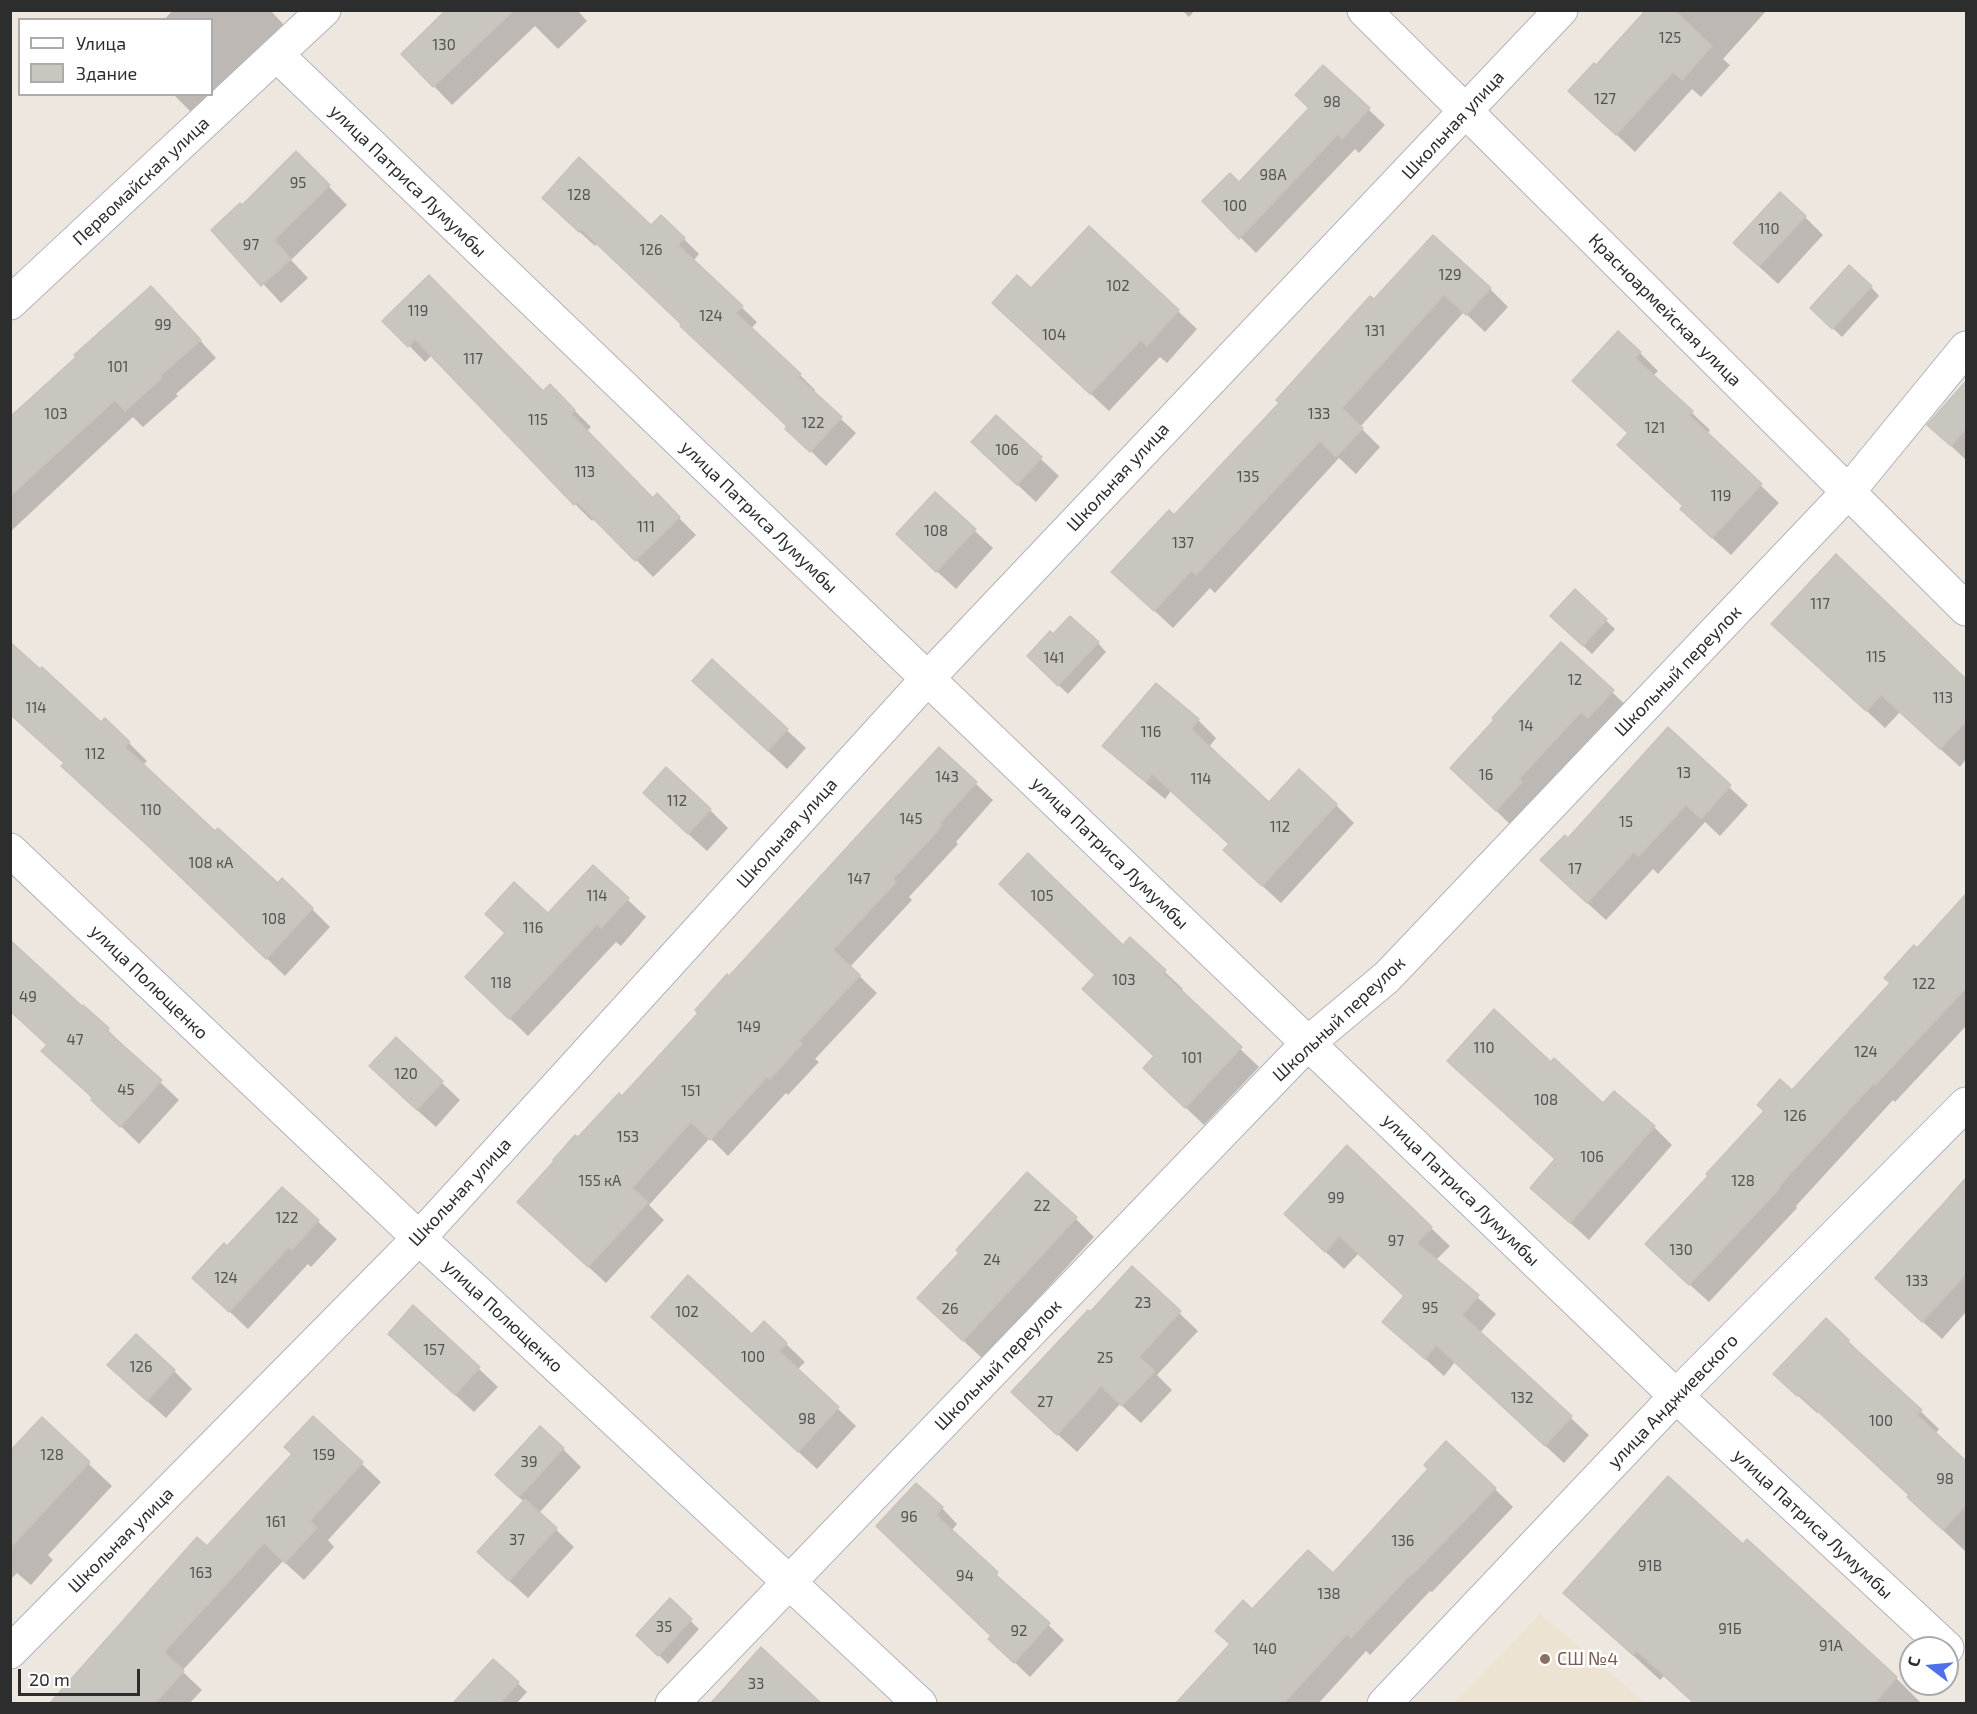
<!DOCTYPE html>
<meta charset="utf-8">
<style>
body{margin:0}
#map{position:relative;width:1977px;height:1714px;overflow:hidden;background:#ede7e0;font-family:"Exo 2",sans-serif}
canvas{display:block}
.frame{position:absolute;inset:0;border:12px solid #2d2d2d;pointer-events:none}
.legend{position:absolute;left:18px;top:18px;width:195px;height:78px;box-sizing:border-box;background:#fff;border:2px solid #ababab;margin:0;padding:8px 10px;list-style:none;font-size:18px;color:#2d2d2d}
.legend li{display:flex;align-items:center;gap:12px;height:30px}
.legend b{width:30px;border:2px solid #ababab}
.north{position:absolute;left:1899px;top:1636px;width:60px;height:60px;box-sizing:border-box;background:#fff;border:2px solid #ababab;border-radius:50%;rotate:286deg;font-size:16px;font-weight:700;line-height:24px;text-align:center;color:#2d2d2d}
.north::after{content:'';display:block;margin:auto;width:21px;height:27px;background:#506fea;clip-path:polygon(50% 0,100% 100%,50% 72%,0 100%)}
.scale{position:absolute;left:18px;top:1669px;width:122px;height:27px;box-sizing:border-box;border:3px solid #2d2d2d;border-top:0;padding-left:8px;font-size:18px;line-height:21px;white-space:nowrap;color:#2d2d2d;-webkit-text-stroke:4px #fff;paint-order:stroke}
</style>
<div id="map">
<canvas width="1977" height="1714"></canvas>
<div class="frame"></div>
<ul class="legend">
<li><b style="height:8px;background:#fff"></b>Улица</li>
<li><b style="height:16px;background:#c9c5bf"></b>Здание</li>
</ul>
<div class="north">С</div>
<div class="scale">20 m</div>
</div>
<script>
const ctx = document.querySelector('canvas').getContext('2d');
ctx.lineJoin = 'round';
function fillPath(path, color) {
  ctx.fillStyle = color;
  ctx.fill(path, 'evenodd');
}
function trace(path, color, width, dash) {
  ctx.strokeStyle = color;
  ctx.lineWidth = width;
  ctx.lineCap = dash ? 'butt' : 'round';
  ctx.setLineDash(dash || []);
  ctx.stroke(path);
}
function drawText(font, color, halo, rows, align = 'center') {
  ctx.font = font + ' "Exo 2",sans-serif';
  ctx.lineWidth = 5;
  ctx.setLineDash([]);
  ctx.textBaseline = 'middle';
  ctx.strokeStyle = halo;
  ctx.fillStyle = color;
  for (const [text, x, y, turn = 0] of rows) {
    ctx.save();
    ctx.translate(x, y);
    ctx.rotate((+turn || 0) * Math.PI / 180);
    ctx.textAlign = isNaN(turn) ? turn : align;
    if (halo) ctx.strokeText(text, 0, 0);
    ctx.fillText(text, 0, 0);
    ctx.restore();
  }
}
fillPath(new Path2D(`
 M1540 1614 1646 1703H1454Z`), '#ece3d2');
fillPath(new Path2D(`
 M173 10H270L284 25 193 114 173 94H212V20H164Z
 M448 10H577L587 21 558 49 535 26 452 105 403 54Z
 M1182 10H1195L1189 17Z
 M1648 10H1767L1723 59 1730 65 1701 97 1692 89 1635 152 1589 109 1596 67Z
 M1323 67 1385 125 1359 153 1355 149 1256 253 1204 201 1239 184 1310 108Z
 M296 153 347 205 291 260 308 278 281 303 213 230 242 207Z
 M559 213 651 227 684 239 699 254 693 261 757 322 751 329 800 375 815 390 813 393 856 433 826 466 683 324 597 243 595 246Z
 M1805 217 1823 235 1778 284 1753 261Z
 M1089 228 1197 329 1167 363 1160 357 1109 411 994 303 1031 290Z
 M1871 287 1879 296 1842 337 1812 308Z
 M1490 289 1508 307 1485 332 1464 312 1360 427 1380 447 1356 474 1339 458 1215 593 1210 588 1173 628 1132 590 1174 517 1374 301Z
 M168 305 216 358 176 394 178 396 143 427 133 417 10 532V419Z
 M385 321 543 393 550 386 591 427 586 432 653 500 657 496 696 535 653 577 595 518 592 521 575 504 432 355 425 362Z
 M1640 353 1658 371 1653 376 1710 430 1707 434 1779 503 1731 555 1700 527 1630 434 1592 399Z
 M1966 384V460L1929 425Z
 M996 417 1059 476 1036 502 992 461Z
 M974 530 993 548 956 589 916 552Z
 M1575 591 1615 629 1592 654 1561 625Z
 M1773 624 1946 663 1966 681V759L1960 767 1900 712 1885 728Z
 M1098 643 1106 652 1068 694 1037 665Z
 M10 644 101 725 129 743 147 761 143 765 215 833 278 885 312 909 330 927 285 976 166 862 81 785 63 766 65 764 10 715Z
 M1561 644 1631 710 1515 829 1452 768Z
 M712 661 806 748 787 769 712 699Z
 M1198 720 1216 738 1209 747 1269 804 1336 805 1354 823 1281 903 1244 869 1230 845 1171 791 1165 799 1123 764 1104 746Z
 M1668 729 1748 805 1720 836 1705 822 1658 874 1653 869 1606 920 1561 879 1568 840Z
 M939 749 993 800 956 842 958 844 909 897 912 900 850 967 877 993 815 1059 819 1062 788 1095 786 1093 728 1156 710 1138 649 1205 664 1220 606 1283 536 1219 578 1140 622 1098Z
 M710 810 728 828 707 851 663 811Z
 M593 867 646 917 621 946 616 942 528 1036 485 995 507 933 548 915Z
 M1966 897V1026L1895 1102 1893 1100 1796 1206 1797 1208 1709 1302 1666 1263 1792 1092 1892 983 1917 951Z
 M1130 939 1183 989 1181 992 1259 1067 1204 1125 1163 1086 1156 1057 1097 976Z
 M108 1030 126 1048 125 1049 179 1100 139 1144 62 1069Z
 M396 1039 460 1100 436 1127 389 1085Z
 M1551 1064 1603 1105 1654 1127 1672 1145 1589 1240 1532 1188 1556 1160Z
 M1966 1177V1312L1942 1339 1895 1297 1951 1198 1949 1196Z
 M282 1189 337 1239 311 1267 308 1264 248 1329 194 1278 227 1248Z
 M1076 1219 1094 1237 983 1359 938 1317 961 1253Z
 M1431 1228 1450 1246 1436 1260 1496 1314 1480 1333 1589 1435 1564 1463 1455 1362 1444 1376 1384 1322 1405 1296 1359 1253 1344 1269 1304 1232Z
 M1132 1268 1198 1331 1157 1375 1172 1390 1141 1423 1120 1404 1077 1452 1031 1410 1090 1314Z
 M414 1307 498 1387 474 1412 408 1352Z
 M764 1323 805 1362 797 1370 856 1426 817 1469 671 1335 752 1336Z
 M1848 1341 1939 1429 1935 1434 1966 1463V1552L1927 1515 1910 1495 1818 1412 1817 1413 1794 1392Z
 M174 1371 192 1389 166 1418 127 1383Z
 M313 1418 381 1482 328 1540 334 1547 304 1580 283 1561 182 1671 202 1690 189 1704H52L207 1548 294 1455Z
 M42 1420 112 1486 48 1555 53 1560 31 1585 17 1573 10 1580V1487Z
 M563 1449 581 1467 539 1513 574 1547 528 1598 497 1570 524 1502 497 1475Z
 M1495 1489 1513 1507 1432 1592 1430 1591 1370 1655 1366 1651 1318 1704H1178L1231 1645 1252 1611 1333 1575Z
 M942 1508 957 1524 951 1531 1064 1640 1030 1677 1006 1654 993 1636 893 1541Z
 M1747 1542 1896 1678 1922 1704H1694L1664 1676 1660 1680 1565 1593 1743 1546Z
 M670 1601 699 1629 668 1664 638 1635Z
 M494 1661 527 1692 516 1704H479Z`), '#0003');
const building = new Path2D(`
 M446 10H514L433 87 401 54Z
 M1646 10H1674L1712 46 1682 80 1673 72 1616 135 1568 91 1594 63 1596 65Z
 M1323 65 1370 108 1342 139 1338 134 1239 239 1202 201 1230 173 1239 182 1309 108 1295 95Z
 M296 151 330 185 274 240 291 259 261 286 211 230 240 203 242 205Z
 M579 157 651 225 661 215 685 238 678 245 743 306 736 313 801 374 798 377 842 417 810 452 785 429 787 426 680 326 681 324 581 229 579 232 542 198Z
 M1780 192 1806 216 1759 266 1733 243Z
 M1089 226 1179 310 1147 346 1141 340 1090 394 992 303 1017 275 1031 288Z
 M1433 235 1491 288 1466 315 1444 295 1342 408 1363 428 1336 457 1320 441 1196 575 1191 571 1154 611 1111 572 1169 510 1174 515 1279 403 1276 400 1370 296 1374 299Z
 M1849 265 1872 286 1832 329 1810 308Z
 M429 275 543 391 550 384 575 410 571 414 653 498 657 493 680 517 635 561 577 502 574 505 415 339 408 347 382 321Z
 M151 286 201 340 160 376 162 378 125 411 115 400 10 496V417L76 357 74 355Z
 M1618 331 1641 352 1635 358 1693 411 1689 415 1762 484 1712 538 1680 509 1683 506 1617 445 1628 433 1572 381Z
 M1966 381V429L1951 446 1927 425Z
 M996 415 1042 457 1017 485 971 442Z
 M935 492 976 529 936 572 896 534Z
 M1836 554 1966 679V721L1940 749 1881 695 1866 711 1771 624Z
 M1575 589 1607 619 1583 646 1550 616Z
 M1070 616 1099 642 1058 686 1027 656 1050 631 1053 634Z
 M10 642 40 669 42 667 101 722 105 718 130 742 125 747 215 831 218 828 278 883 282 878 313 908 266 959 146 844 61 766 64 763 10 714Z
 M1561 642 1614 690 1588 718 1581 712 1519 779 1522 782 1496 811 1450 768 1494 720 1492 718Z
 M712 659 788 729 768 751 692 681Z
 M1156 683 1199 719 1191 729 1269 802 1299 769 1337 804 1262 886 1223 850 1229 844 1152 774 1146 782 1102 746Z
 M1668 727 1731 785 1701 819 1686 805 1639 856 1634 852 1587 903 1540 860 1565 835 1568 838Z
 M939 747 977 782 940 823 942 826 893 879 896 882 833 950 860 975 799 1041 802 1044 770 1079 767 1077 710 1140 691 1122 632 1188 648 1202 588 1267 517 1202 554 1161 553 1160 575 1135 578 1137 619 1093 622 1096 698 1013 695 1010 727 974 729 976Z
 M666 767 711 809 688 834 643 793Z
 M1028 853 1123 945 1130 937 1166 970 1163 973 1242 1047 1185 1108 1143 1068 1154 1056 1082 989 1095 975 999 884Z
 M593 865 629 898 601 928 597 924 509 1019 465 977 505 933 485 914 514 882 548 913Z
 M1966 894V988L1875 1085 1874 1083 1778 1187 1780 1188 1689 1285 1645 1244 1708 1176 1706 1174 1764 1111 1757 1105 1780 1079 1792 1090 1890 983 1884 978 1914 945 1917 948Z
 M10 940 82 1006 83 1005 109 1028 107 1031 162 1080 120 1127 91 1100 93 1098 41 1051 47 1045 10 1011Z
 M1494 1009 1551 1062 1554 1058 1603 1103 1614 1091 1655 1126 1570 1223 1530 1188 1555 1159 1447 1061Z
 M396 1037 443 1081 417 1110 369 1066Z
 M1347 1145 1432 1227 1417 1243 1479 1295 1462 1315 1572 1416 1545 1446 1436 1345 1425 1359 1382 1322 1404 1296 1339 1236 1325 1252 1284 1214Z
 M1027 1172 1077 1217 963 1341 917 1298 959 1253 956 1250Z
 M1966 1179V1274L1922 1322 1875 1278Z
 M282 1187 319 1220 292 1250 289 1247 229 1312 192 1278 224 1243 227 1246Z
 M1132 1266 1181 1311 1139 1357 1155 1371 1122 1406 1101 1386 1057 1435 1011 1392 1088 1310 1090 1312Z
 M688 1275 752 1334 764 1321 787 1343 779 1351 839 1407 798 1452 651 1317Z
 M413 1305 480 1367 455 1395 388 1334Z
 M1826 1318 1849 1340 1848 1342 1922 1410 1917 1415 1966 1461V1505L1943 1530 1907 1497 1909 1495 1799 1394 1797 1396 1773 1374Z
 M136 1334 175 1370 147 1401 107 1365Z
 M313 1416 363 1462 310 1521 317 1528 285 1563 264 1543 164 1652 184 1671 154 1704H49L197 1537 207 1546 292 1454 284 1447Z
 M42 1417 90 1462 10 1548V1451Z
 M540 1426 564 1448 519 1497 495 1475Z
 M1446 1441 1496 1488 1412 1575 1411 1574 1351 1638 1347 1634 1283 1704H1175L1230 1644 1215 1631 1243 1600 1252 1609 1308 1550 1333 1573 1428 1469 1424 1465Z
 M1668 1476 1743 1544 1747 1539 1897 1677 1874 1704H1695L1637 1651 1633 1655 1563 1593Z
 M916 1483 943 1507 936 1515 998 1572 996 1575 1050 1623 1014 1663 988 1639 991 1636 876 1526Z
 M525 1499 557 1528 509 1581 477 1552Z
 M670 1598 692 1619 658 1656 636 1635Z
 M761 1647 822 1704H710Z
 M493 1659 519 1682 500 1704H452Z`);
fillPath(building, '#c9c5bf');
trace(building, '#c8c3ba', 1.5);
const minor = new Path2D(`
 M1364 10 1966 609
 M277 55 1676 1396 1947 1648
 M10 303 324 10
 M10 850 419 1238 920 1704
 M10 1652 419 1238 928 678 1561 10
 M672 1704 1308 1043 1387 977 1848 492 1966 348
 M1384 1704 1676 1396 1966 1104`);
trace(minor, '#b1b3bb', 35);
trace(minor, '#fff', 33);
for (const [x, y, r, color] of [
 [1545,1659,6,"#8d6e63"]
]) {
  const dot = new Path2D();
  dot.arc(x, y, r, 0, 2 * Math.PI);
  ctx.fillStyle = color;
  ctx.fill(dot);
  trace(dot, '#fff', 2);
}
drawText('15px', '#545352', null, [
 ["125",1670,38],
 ["130",444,45],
 ["127",1605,99],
 ["98",1332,102],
 ["98А",1273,175],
 ["95",298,183],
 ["128",579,195],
 ["100",1235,206],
 ["110",1769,229],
 ["97",251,245],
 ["126",651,250],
 ["129",1450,275],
 ["102",1118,286],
 ["119",418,311],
 ["124",711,316],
 ["99",163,325],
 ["131",1375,331],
 ["104",1054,335],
 ["117",473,359],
 ["101",118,367],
 ["103",56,414],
 ["133",1319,414],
 ["115",538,420],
 ["122",813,423],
 ["121",1655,428],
 ["106",1007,450],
 ["113",585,472],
 ["135",1248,477],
 ["119",1721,496],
 ["111",646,527],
 ["108",936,531],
 ["137",1183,543],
 ["117",1820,604],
 ["115",1876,657],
 ["141",1054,658],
 ["12",1575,680],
 ["113",1943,698],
 ["114",36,708],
 ["14",1526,726],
 ["116",1151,732],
 ["112",95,754],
 ["13",1684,773],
 ["16",1486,775],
 ["143",947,777],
 ["114",1201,779],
 ["112",677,801],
 ["110",151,810],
 ["145",911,819],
 ["15",1626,822],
 ["112",1280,827],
 ["108 кА",211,863],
 ["17",1575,869],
 ["147",859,879],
 ["114",597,896],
 ["105",1042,896],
 ["108",274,919],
 ["116",533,928],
 ["103",1124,980],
 ["118",501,983],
 ["122",1924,984],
 ["49",28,997],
 ["149",749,1027],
 ["47",75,1040],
 ["110",1484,1048],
 ["124",1866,1052],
 ["101",1192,1058],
 ["120",406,1074],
 ["45",126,1090],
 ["151",691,1091],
 ["108",1546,1100],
 ["126",1795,1116],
 ["153",628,1137],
 ["106",1592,1157],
 ["155 кА",600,1181],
 ["128",1743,1181],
 ["99",1336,1198],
 ["22",1042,1206],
 ["122",287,1218],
 ["97",1396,1241],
 ["130",1681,1250],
 ["24",992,1260],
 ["124",226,1278],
 ["133",1917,1281],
 ["23",1143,1303],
 ["95",1430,1308],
 ["26",950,1309],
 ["102",687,1312],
 ["157",434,1350],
 ["100",753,1357],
 ["25",1105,1358],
 ["126",141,1367],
 ["132",1522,1398],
 ["27",1045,1402],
 ["98",807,1419],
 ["100",1881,1421],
 ["128",52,1455],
 ["159",324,1455],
 ["39",529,1462],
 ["98",1945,1479],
 ["96",909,1517],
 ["161",276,1522],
 ["37",517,1540],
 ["136",1403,1541],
 ["91В",1650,1566],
 ["163",201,1573],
 ["94",965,1576],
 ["138",1329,1594],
 ["35",664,1627],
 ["91Б",1730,1629],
 ["92",1019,1631],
 ["91А",1831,1646],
 ["140",1265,1649],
 ["33",756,1684]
]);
drawText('18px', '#2d2d2d', '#fff', [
 ["Школьная улица",1453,125,-47],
 ["Первомайская улица",141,181,-43],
 ["улица Патриса Лумумбы",408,181,44],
 ["Красноармейская улица",1665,310,45],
 ["Школьная улица",1118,477,-47],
 ["улица Патриса Лумумбы",759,517,44],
 ["Школьный переулок",1678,671,-46],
 ["Школьная улица",787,833,-48],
 ["улица Патриса Лумумбы",1110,853,44],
 ["улица Полющенко",149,982,44],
 ["Школьный переулок",1339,1019,-43],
 ["улица Патриса Лумумбы",1461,1190,44],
 ["Школьная улица",460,1192,-47],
 ["улица Полющенко",503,1316,43],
 ["Школьный переулок",998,1365,-46],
 ["улица Анджиевского",1673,1401,-46],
 ["улица Патриса Лумумбы",1813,1524,43],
 ["Школьная улица",121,1540,-45]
]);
drawText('18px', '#785e54', '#fff', [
 ["СШ №4",1557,1659]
], 'left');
</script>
